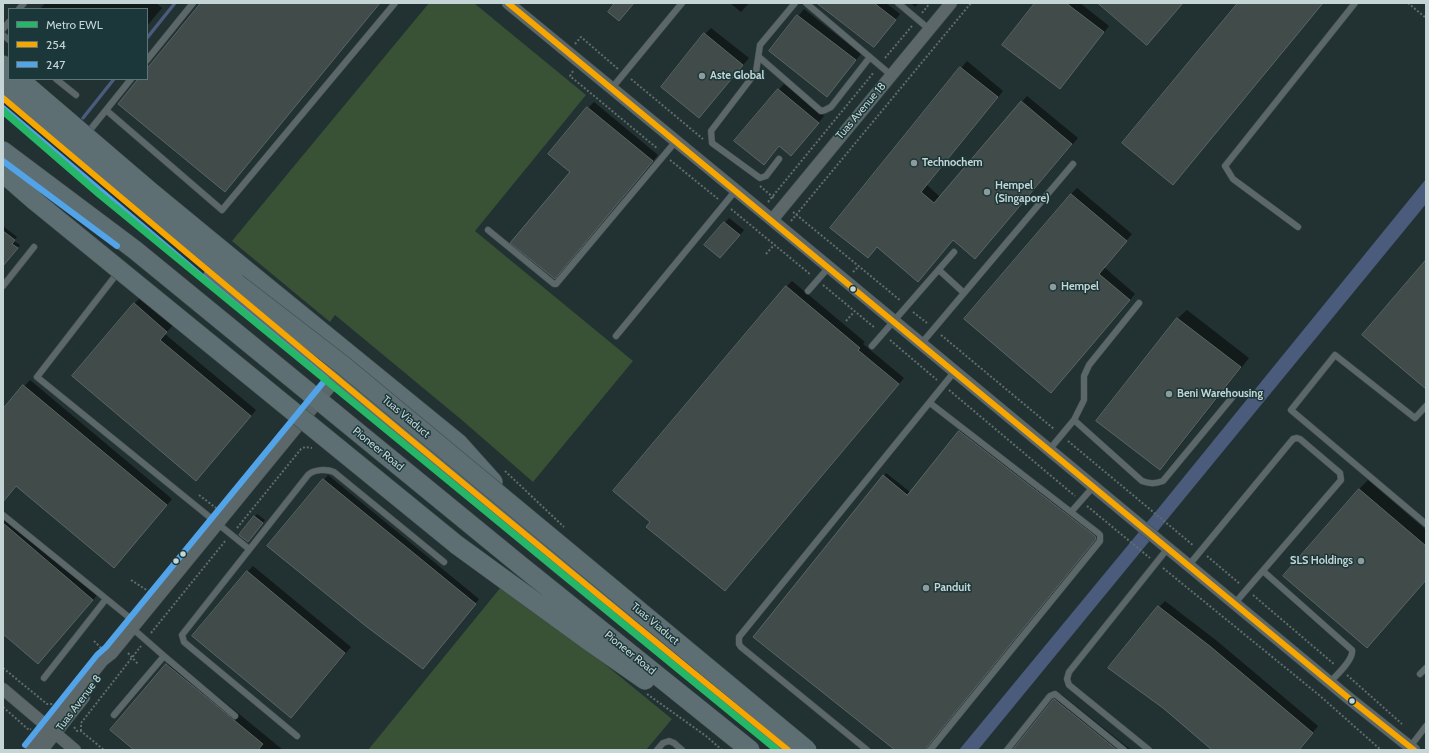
<!DOCTYPE html>
<style>
body{margin:0}
#map{position:relative;width:1429px;height:753px;overflow:hidden;background:#223132;font-family:Cabin,sans-serif}
canvas{display:block}
.frame{position:absolute;inset:0;border:4px solid #c5d5d6;pointer-events:none}
.legend{position:absolute;left:8px;top:8px;width:140px;height:72px;box-sizing:border-box;background:#1b3739;border:1px solid #5f7678;margin:0;padding:5px 7px;list-style:none;font-size:12px;color:#c5d5d6}
.legend li{display:flex;align-items:center;gap:8px;height:20px}
.legend b{width:20px;border:1px solid #5f7678}
</style>
<div id="map">
<canvas width="1429" height="753"></canvas>
<div class="frame"></div>
<ul class="legend">
<li><b style="height:5px;background:#26b668"></b>Metro EWL</li>
<li><b style="height:5px;background:#f7a600"></b>254</li>
<li><b style="height:5px;background:#53a3e8"></b>247</li>
</ul>
</div>
<script>
const ctx = document.querySelector('canvas').getContext('2d');
ctx.lineJoin = 'round';
function fillPath(path, color) {
  ctx.fillStyle = color;
  ctx.fill(path, 'evenodd');
}
function trace(path, color, width, dash) {
  ctx.strokeStyle = color;
  ctx.lineWidth = width;
  ctx.lineCap = dash ? 'butt' : 'round';
  ctx.setLineDash(dash || []);
  ctx.stroke(path);
}
function drawText(font, color, halo, rows, align = 'center') {
  ctx.font = font + ' Cabin,sans-serif';
  ctx.lineWidth = 3;
  ctx.setLineDash([]);
  ctx.textBaseline = 'middle';
  ctx.strokeStyle = halo;
  ctx.fillStyle = color;
  for (const [text, x, y, turn = 0] of rows) {
    ctx.save();
    ctx.translate(x, y);
    ctx.rotate((+turn || 0) * Math.PI / 180);
    ctx.textAlign = isNaN(turn) ? turn : align;
    if (halo) ctx.strokeText(text, 0, 0);
    ctx.fillText(text, 0, 0);
    ctx.restore();
  }
}
fillPath(new Path2D(`
 M429 3H474L586 95 475 231 633 361 533 482 463 421 335 315 330 322 232 241Z
 M501 587 601 661 672 719 646 750H368Z`), '#395135');
fillPath(new Path2D(`
 M1426 179V204L978 750H959L1157 510Z`), '#4b5b7c');
fillPath(new Path2D(`
 M45 3H156L162 8 147 26V9H40Z
 M202 3H380L225 190 140 79H147V70Z
 M730 3H749L741 12Z
 M819 3H886L900 14 879 41Z
 M911 3H919L915 7Z
 M1036 3H1080L1109 26 1060 88Z
 M804 9 861 54 827 96 770 51Z
 M711 28 749 58 699 117 705 34Z
 M967 61 1003 91 927 185 940 197 1027 96 1078 138 981 251 954 239 924 274 878 246 831 228Z
 M784 84 824 116 797 149 780 145 770 158 778 90Z
 M594 102 658 155 561 271 571 172 588 108Z
 M1077 188 1132 234 1104 267 1135 294 1057 385 1071 194Z
 M729 218 744 230 724 253 706 245Z
 M3 226 17 237 14 241 20 245 3 265Z
 M792 281 865 342 863 344 904 378 731 583 786 287Z
 M140 298 173 325 165 334 256 410 202 473 134 304Z
 M1187 310 1249 358 1169 460 1160 469 1098 421 1178 318Z
 M30 380 172 499 120 560 17 485 3 496V410Z
 M962 429 1098 536 929 743 928 746 929 750H896L884 476 886 473 910 492Z
 M328 475 479 599 427 663 269 546Z
 M1368 480 1426 530V580L1367 647 1359 489Z
 M257 514 265 520 251 538 254 517Z
 M3 515 98 594 44 657 3 632Z
 M253 566 351 647 297 711 247 572Z
 M1165 601 1217 641 1318 726 1299 750H1215L1159 607Z
 M172 659 283 750H136L166 665Z
 M1061 694 1131 750H1014Z`), '#0007');
trace(new Path2D(`
 M147 38 175 3
 M83 118 114 79`), '#4b5b7c', 3.5);
const building = new Path2D(`
 M201 3H380L225 192 118 104 138 79H147V69Z
 M615 3H634L619 21 608 12Z
 M817 3H874L896 20 874 47Z
 M1035 3H1066L1104 32 1060 89 1002 45Z
 M1098 3H1183L1147 45Z
 M1238 3H1323L1173 185 1122 143Z
 M797 15 856 60 827 97 769 51Z
 M704 33 743 65 699 118 661 87Z
 M960 67 998 97 921 192 934 203 1021 101 1072 144 975 259 953 240 918 282 877 247 868 258 830 228Z
 M778 89 819 123 791 156 779 146 764 165 734 141Z
 M587 107 653 161 555 279 510 243 570 172 548 154Z
 M1071 194 1127 241 1099 274 1130 300 1051 393 964 319Z
 M724 222 740 235 720 258 704 245Z
 M3 231 15 240 12 244 18 248 3 266Z
 M1426 260V389L1362 335Z
 M786 286 860 348 858 350 899 384 725 591 646 527 650 522 613 491Z
 M134 303 167 332 160 340 251 416 196 481 72 376Z
 M1177 318 1241 367 1160 470 1096 421Z
 M23 385 167 505 114 568 16 486 3 502V409Z
 M959 431 1095 536 1096 539 927 747 926 750H895L753 637 883 475 907 495Z
 M323 479 476 604 423 669 367 627 267 546Z
 M1359 489 1426 546V580L1367 648 1283 576Z
 M254 516 263 523 248 542 239 535Z
 M3 523 93 600 38 664 3 634Z
 M247 571 345 653 291 718 192 636Z
 M1158 606 1211 647 1313 733 1299 750H1212L1163 708 1108 668Z
 M166 664 263 744 258 750H134L110 730Z
 M1054 699 1117 750H1013Z`);
fillPath(building, '#404b4a');
trace(building, '#5a6664', 1);
const service = new Path2D(`
 M806 3 891 75
 M898 3 929 29
 M19 9 24 3
 M3 29 9 22
 M3 35 9 40
 M759 57 821 111 825 110 831 107 870 57
 M147 60 193 3
 M56 79 76 95
 M612 88 682 3
 M106 110 222 210 395 3
 M86 135 131 79
 M779 159 766 176 760 178 712 143 711 131 756 72 760 45 795 3
 M1298 227 1233 179 1225 166 1355 3
 M488 230 554 284H556L676 141
 M939 270 964 293
 M119 271 37 377 249 549
 M3 286 34 247
 M808 291 829 267
 M616 336 736 190
 M921 344 1073 164
 M872 346 954 252
 M930 403 1098 533 1100 535V541L930 750
 M1426 406 1415 418 1335 355 1291 410 1426 524
 M1074 420 1142 481C1150 484 1155 484 1163 481L1235 394
 M1049 450 1074 420 1084 400V376L1089 365 1139 303
 M1071 512 1094 486
 M3 515 136 623
 M1189 565 1293 439 1297 438 1300 439 1340 473 1341 480 1235 603
 M1263 571 1352 650C1354 659 1336 676 1330 682
 M132 628 164 656 235 716
 M1420 674 1426 668
 M44 678 106 599
 M114 715 164 656
 M297 736 184 642 182 635 308 475C314 469 327 469 334 472L444 562
 M1410 747 1426 726
 M657 750 663 743 669 741 674 743 682 750
 M867 750 741 647 739 644V637L955 371
 M1007 750 1050 696 1055 694 1124 750
 M1149 750 1069 685 1067 679 1069 672 1168 548`);
const minor = new Path2D(`
 M508 3 772 220 1351 700 1414 750
 M772 220 951 3
 M3 689 75 750
 M31 750 103 660 112 653 337 378
 M42 750 84 697`);
const primary = new Path2D(`
 M3 65 9 71
 M3 151 135 250 520 565 750 750
 M241 266 458 443 493 482
 M213 276 562 566 788 750
 M457 545 589 641 645 680`);
trace(service, '#404d4e', 7);
trace(minor, '#404d4e', 13);
trace(primary, '#404d4e', 20);
trace(new Path2D(`
 M1408 3 1426 18
 M922 13 930 3
 M575 44 581 37 618 69
 M885 58 912 26
 M573 71 570 76 658 149
 M631 79 703 139
 M670 160 718 199
 M760 186 775 199
 M768 202 874 72
 M731 209 811 275
 M793 212 901 301
 M791 221 971 3
 M766 254 774 245
 M853 272 859 266
 M823 285 875 328
 M913 312 927 323
 M846 321 854 312
 M941 335 1054 429
 M890 340 937 380
 M949 390 1075 496
 M1068 441 1194 546
 M505 471 564 527
 M199 495 216 508
 M1087 506 1150 558
 M237 528 301 449 305 447 312 448
 M1207 556 1240 584
 M1163 568 1319 695 1381 750
 M131 580 148 591
 M1253 595 1335 665
 M151 633 226 540
 M94 641 101 648
 M128 653 138 664
 M3 668 47 704H53
 M1347 675 1402 724
 M647 694 706 736 722 750
 M3 707 29 730 31 729
 M74 727 77 731H81L104 750
 M81 731V723L141 646`), '#616c6d', 2, [2, 2]);
trace(service, '#5b6768', 6);
trace(minor, '#5b6768', 12);
trace(primary, '#5e6f73', 19);
const primaryBridge = new Path2D(`
 M19 79 151 192 241 266
 M3 86 213 265 344 366 807 750
 M3 173 35 201 457 545`);
trace(primaryBridge, '#404d4e', 20, []);
trace(primaryBridge, '#5e6f73', 19);
trace(new Path2D(`
 M508 3 1351 700 1414 750
 M3 98C263 318 524 535 788 750`), '#f7a600', 6);
trace(new Path2D(`
 M3 108 213 286 326 379 106 647 97 655 25 745
 M3 161 117 246`), '#53a3e8', 6);
trace(new Path2D(`
 M3 111 99 194 777 750`), '#26b668', 7);
for (const [x, y, r, color] of [
 [702,76,4,"#8c9c9d"],
 [914,163,4,"#8c9c9d"],
 [987,192,4,"#8c9c9d"],
 [1053,287,4,"#8c9c9d"],
 [853,289,3.5,"#c5d5d6"],
 [1169,394,4,"#8c9c9d"],
 [183,554,3.5,"#c5d5d6"],
 [176,561,3.5,"#c5d5d6"],
 [1361,561,4,"#8c9c9d"],
 [926,588,4,"#8c9c9d"],
 [1352,701,3.5,"#c5d5d6"]
]) {
  const dot = new Path2D();
  dot.arc(x, y, r, 0, 2 * Math.PI);
  ctx.fillStyle = color;
  ctx.fill(dot);
  trace(dot, '#1b3739', 1.5);
}
drawText('bold 11px', '#c5d5d6', '#1b3739', [
 ["Aste Global",710,76],
 ["Technochem",922,163],
 ["Hempel",995,186],
 ["(Singapore)",995,199],
 ["Hempel",1061,287],
 ["Beni Warehousing",1177,394],
 ["SLS Holdings",1353,561,"right"],
 ["Panduit",934,588]
], 'left');
drawText('11px', '#c5d5d6', '#1b3739', [
 ["Tuas Avenue 18",861,111,-50],
 ["Tuas Viaduct",406,417,40],
 ["Pioneer Road",378,449,39],
 ["Tuas Viaduct",655,624,40],
 ["Pioneer Road",630,653,39],
 ["Tuas Avenue 8",79,703,-53]
]);
</script>
